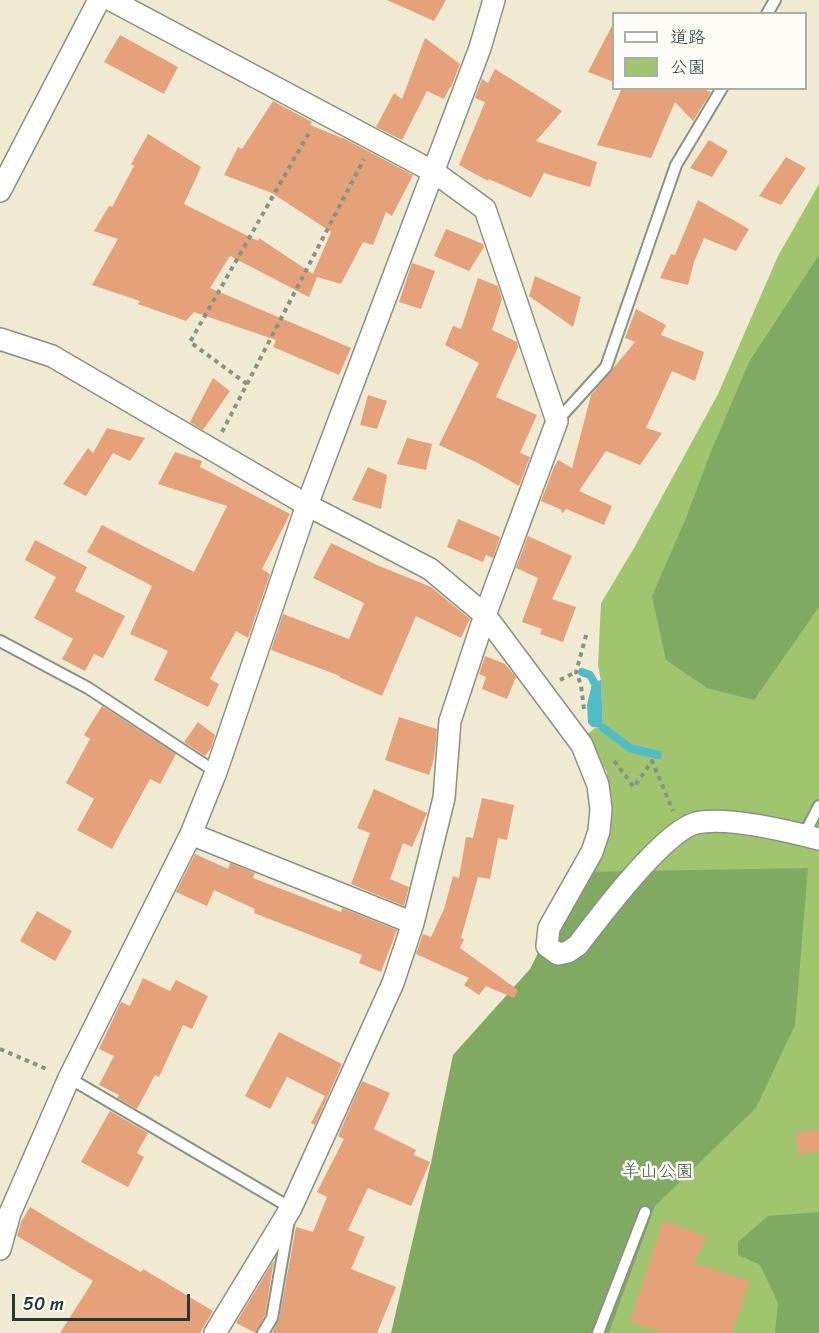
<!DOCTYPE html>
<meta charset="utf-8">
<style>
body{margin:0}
#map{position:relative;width:819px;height:1333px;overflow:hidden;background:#efead1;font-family:Sriracha,"Klee One",sans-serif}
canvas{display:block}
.legend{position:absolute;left:612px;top:12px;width:195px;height:78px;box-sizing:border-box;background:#fdfcf7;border:2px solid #a4b0a9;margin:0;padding:8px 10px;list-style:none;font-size:18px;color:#1f3d34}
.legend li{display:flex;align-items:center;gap:12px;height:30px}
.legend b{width:30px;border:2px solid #a4b0a9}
.scale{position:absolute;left:12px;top:1294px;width:178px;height:27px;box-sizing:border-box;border:3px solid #1f3d34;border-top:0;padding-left:8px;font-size:18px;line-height:21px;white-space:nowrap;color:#1f3d34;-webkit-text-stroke:4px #fdfcf7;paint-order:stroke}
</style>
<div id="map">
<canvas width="819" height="1333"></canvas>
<ul class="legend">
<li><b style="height:8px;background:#fff"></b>道路</li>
<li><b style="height:16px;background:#a1c56f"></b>公園</li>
</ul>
<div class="scale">50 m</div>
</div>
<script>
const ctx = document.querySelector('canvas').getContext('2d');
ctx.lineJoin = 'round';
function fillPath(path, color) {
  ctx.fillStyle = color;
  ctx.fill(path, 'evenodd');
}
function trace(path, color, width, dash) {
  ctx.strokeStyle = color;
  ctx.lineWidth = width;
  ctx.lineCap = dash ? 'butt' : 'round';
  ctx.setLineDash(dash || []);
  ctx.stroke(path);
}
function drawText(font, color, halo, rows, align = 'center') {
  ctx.font = font + ' Sriracha,"Klee One",sans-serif';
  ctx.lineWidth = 5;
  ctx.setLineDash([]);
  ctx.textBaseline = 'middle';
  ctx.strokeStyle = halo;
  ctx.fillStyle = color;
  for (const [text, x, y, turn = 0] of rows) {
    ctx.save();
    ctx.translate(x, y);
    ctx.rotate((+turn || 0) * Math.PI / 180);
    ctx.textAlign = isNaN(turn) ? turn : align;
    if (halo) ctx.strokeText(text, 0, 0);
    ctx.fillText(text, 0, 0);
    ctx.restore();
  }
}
fillPath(new Path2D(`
 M819 184V1333H410L558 932 609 831 607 772 585 736 595 728 603 727 601 681 598 665 601 603 634 548 718 394 778 256Z`), '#a1c56f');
fillPath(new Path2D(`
 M819 255V607L754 700 707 688 666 660 652 596 686 518 710 454 749 362Z
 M808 868 795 1025 756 1108 655 1206 609 1333H391L432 1158 453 1055 530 969 564 902 585 872Z
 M819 1212V1333H775L778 1303 760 1265 738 1255V1242L768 1216Z`), '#80aa62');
fillPath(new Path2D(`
 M601 680 603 728 592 727 588 723 587 705 592 683Z`), '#4fbcc7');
trace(new Path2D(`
 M582 672 590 675 594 682
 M603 728 630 748 658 755`), '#4fbcc7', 8);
fillPath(new Path2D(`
 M387 0H446L434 21Z
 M614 22V82L588 72Z
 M120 35 178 67 164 94 104 62Z
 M425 38 460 64 451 87H450L444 99 427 91 402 140 376 127 394 93 402 99Z
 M495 69 562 111 536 141 597 162 590 187 544 173 531 198 489 179 488 181 459 165 485 102 475 98 482 79 488 83Z
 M622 88H700L711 92 693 121 675 102 651 158 597 145Z
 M273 101 312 122 310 125 345 139 413 175 392 216 386 212 373 245 363 242 341 284 317 277 309 297 230 256 210 288 351 348 339 375 273 347 276 340 194 312 186 321 138 304 140 301 92 285 118 239 94 231 109 206 112 207 134 166 131 164 148 134 201 167 184 204 258 241 259 238 313 274 331 232 272 193 224 175 238 147 242 149Z
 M709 140 728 151 712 177 690 168Z
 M786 157 806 168 781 205 759 196Z
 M698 200 749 229 736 251 704 238 694 262 688 285 660 278 671 254 675 255Z
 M446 229 483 244 484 247 469 271 434 256Z
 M412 263 435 271 421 309 399 302Z
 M535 276 581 297 573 327 529 296Z
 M478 278 498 286 502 299 492 330 517 342 518 347 496 397 537 415 520 453 530 457 519 486 478 463 439 445 479 363 445 345 453 326 461 329Z
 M636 309 666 325 661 335 704 352 695 381 672 371 646 428 662 433 640 465 606 451 579 491 612 506 604 525 566 509 563 513 561 512 562 510 541 501 554 467 558 460 572 468 591 395 635 342 625 338Z
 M213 378 230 391 203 430 190 422Z
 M368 395 387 401 377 429 360 425Z
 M107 428 145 438 130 461 113 453 86 496 63 484 88 448 93 453Z
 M407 438 432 444 426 470 397 464Z
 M175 452 202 461 200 467 290 514 262 569 270 574 248 638 236 631 210 679 219 684 208 707 154 680 168 651 130 634 152 586 87 552 102 525 194 572 227 506 158 484Z
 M368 467 387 475 381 509 352 500Z
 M458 519 500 537 493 558 486 555 483 562 447 547Z
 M528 536 572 556 552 599 576 607 563 642 540 634 542 629 522 622 538 578 516 568Z
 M35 540 87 567 75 591 125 616 103 658 94 654 85 671 62 659 73 639 34 618 56 577 25 560Z
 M331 543 377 565 431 587 470 619 461 638 416 616 382 696 339 677 340 676 271 650 283 614 349 639 364 603 313 578Z
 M485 656 505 664 516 677 507 699 482 689 486 677 479 674Z
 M102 706 176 754 160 784 150 779 112 849 77 830 94 799 66 783 90 739 84 735Z
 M399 717 437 729 434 759 429 775 385 760Z
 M198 722 215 735 211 748 205 756 184 742Z
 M374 789 427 813 412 847 403 843 390 879 409 887 404 906 351 884 370 833 357 828Z
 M482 798 514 805 507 840 498 838 490 879 478 877 461 938 464 939 460 948 518 990 514 998 486 986 479 995 464 985 469 978 416 954 423 934 431 937 444 909 453 876 459 878 466 837 473 838Z
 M195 854 228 869 230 863 255 873 253 878 341 912 342 908 397 930 381 972 359 963 362 955 254 913 255 909 214 890 207 906 176 892Z
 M37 911 72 931 55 961 20 941Z
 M143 978 170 991 176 980 208 996 192 1029 183 1025 159 1077 155 1075 137 1109 117 1098 119 1095 99 1085 114 1056 99 1049 121 1002 130 1006Z
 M279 1032 342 1064 315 1125 311 1123 325 1096 287 1077 270 1109 245 1096Z
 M362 1081 390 1093 374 1129 416 1150 414 1155 430 1162 411 1206 368 1188 348 1230 365 1237 351 1269 396 1287 377 1333H272L279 1319 296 1227 313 1232 327 1197 317 1192 344 1139 338 1136Z
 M110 1111 148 1133 137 1153 144 1157 128 1187 81 1162Z
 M819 1130V1152L798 1154 796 1132Z
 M30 1207 90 1243 141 1272 143 1269 213 1311 200 1333H60L93 1281 17 1236 21 1222Z
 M663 1221 707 1237 694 1263 749 1281 732 1333H664L630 1322Z
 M274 1260 265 1315 256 1333 236 1323Z`), '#e5a27a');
const lane = new Path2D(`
 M767 14 775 0
 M557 421 606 367 676 165 722 88
 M0 641 88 688 216 772
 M804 835 819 806
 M69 1078 291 1208 272 1318 263 1333
 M598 1333 645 1212`);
const street = new Path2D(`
 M111 0 434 172 485 209 557 421 485 615 450 721 444 798 413 923 393 983 291 1208 215 1333
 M0 191 99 0
 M0 339 52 356 307 505 430 569 485 615 582 745 598 785 601 809 599 831 592 852 549 928 547 946 558 954 568 952 578 945C600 916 663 832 696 823 727 816 788 831 819 839
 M191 834 413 923
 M0 1249 10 1213 69 1078 191 834 216 772 307 505 480 48 494 0`);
trace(lane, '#879482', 14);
trace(street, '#879482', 24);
trace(new Path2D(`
 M247 384 190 342 310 131
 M222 432 364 159
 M560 680 576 672
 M584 709 581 685 576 672 587 632
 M614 761 634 787 652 761 673 811
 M0 1049 49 1070`), '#879482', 4, [4.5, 4.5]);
trace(lane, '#fff', 10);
trace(street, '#fff', 21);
drawText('18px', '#405f43', '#fdfcf7', [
 ["羊山公園",658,1172]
]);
</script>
